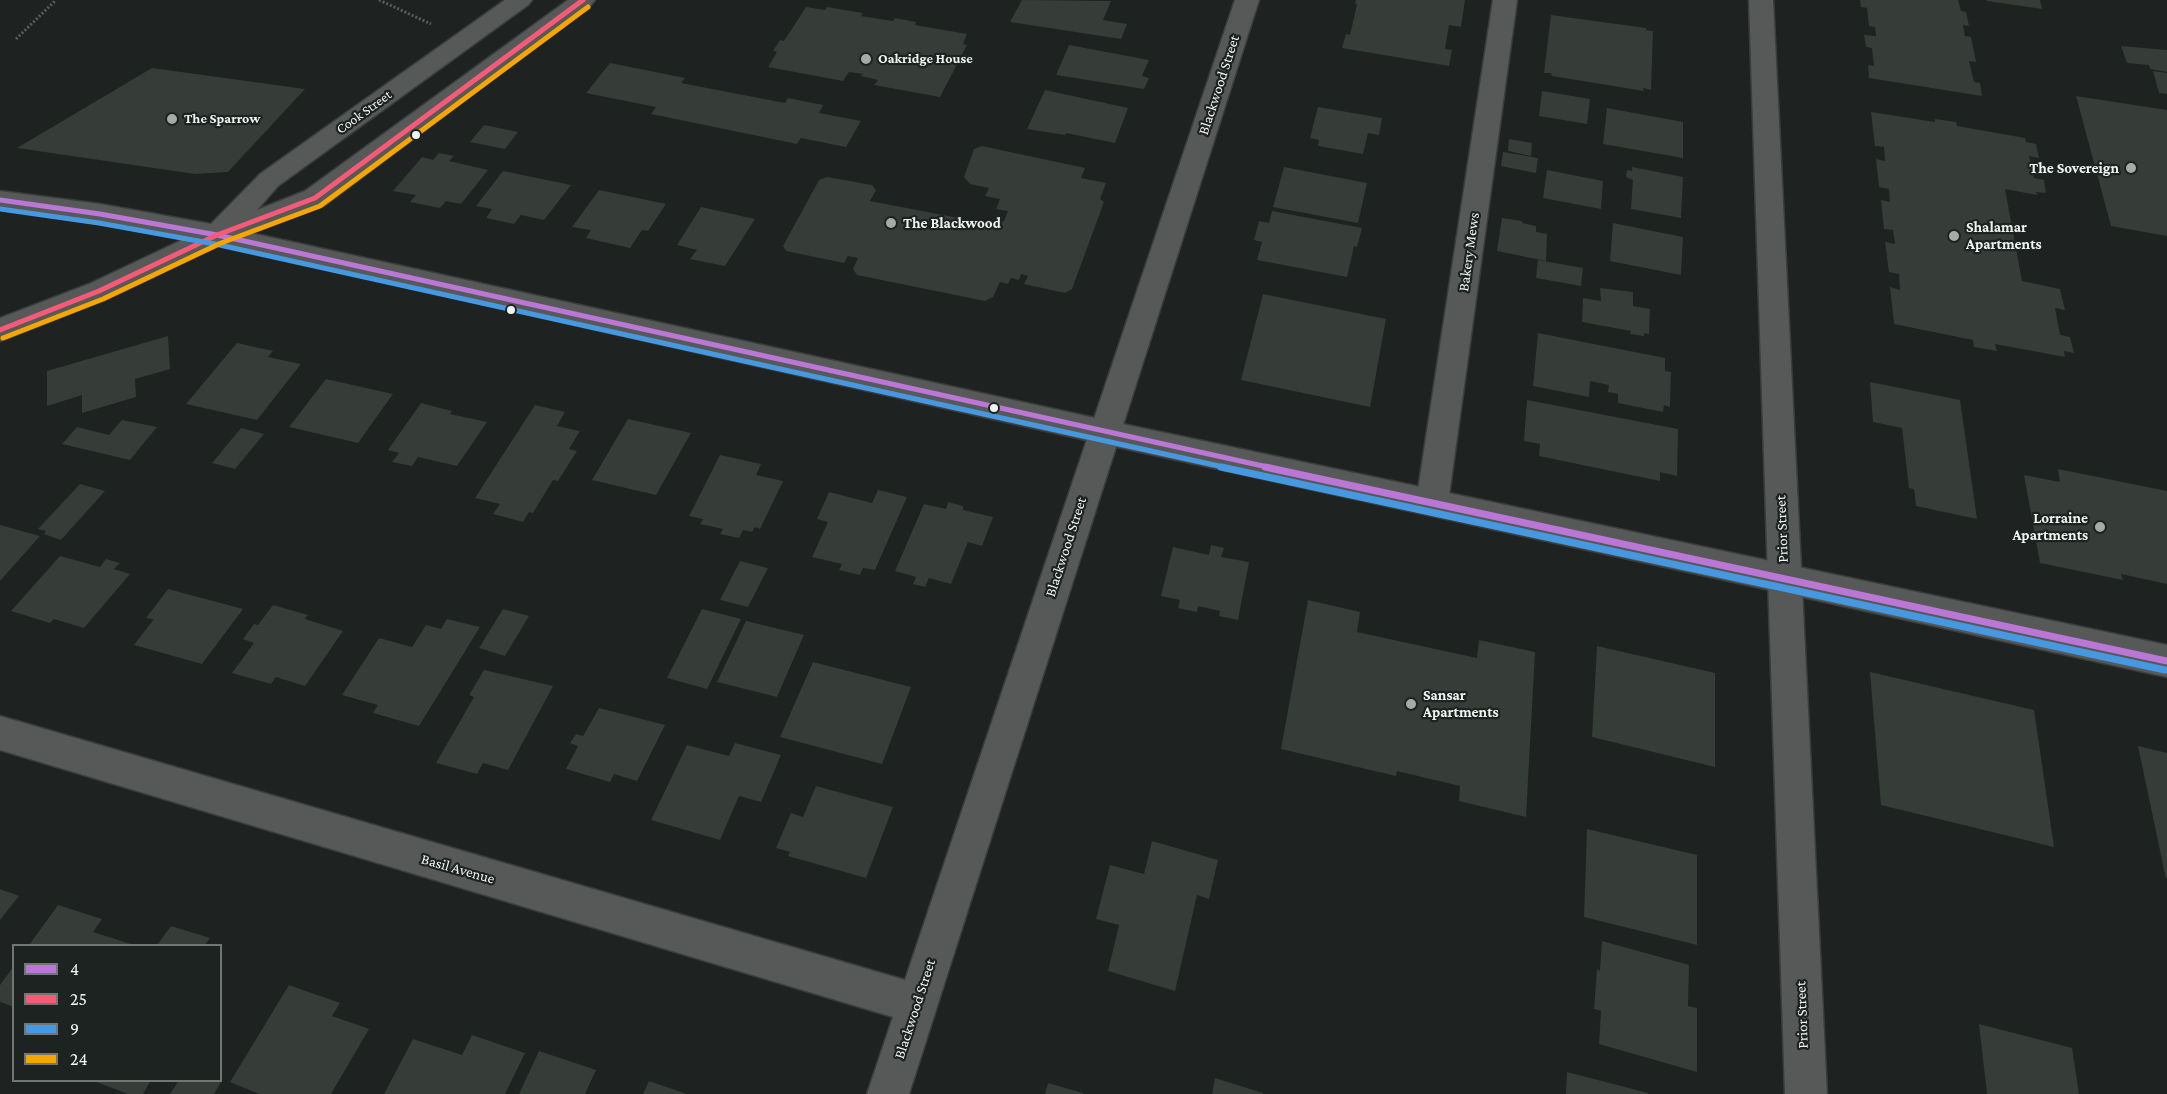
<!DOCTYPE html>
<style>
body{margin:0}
#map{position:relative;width:2167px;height:1094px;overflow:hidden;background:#1e2220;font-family:"Crimson Pro",serif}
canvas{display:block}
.legend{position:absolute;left:12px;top:944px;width:210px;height:138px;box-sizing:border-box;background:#1d2321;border:2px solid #717674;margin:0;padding:8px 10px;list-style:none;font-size:18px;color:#eff3f1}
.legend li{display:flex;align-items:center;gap:12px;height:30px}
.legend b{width:30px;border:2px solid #717674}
</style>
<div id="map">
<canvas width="2167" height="1094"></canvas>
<ul class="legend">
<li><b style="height:8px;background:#ba77d6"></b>4</li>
<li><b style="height:8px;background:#f75a77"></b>25</li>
<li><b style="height:8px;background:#4699e1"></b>9</li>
<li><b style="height:8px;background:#f7a600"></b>24</li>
</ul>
</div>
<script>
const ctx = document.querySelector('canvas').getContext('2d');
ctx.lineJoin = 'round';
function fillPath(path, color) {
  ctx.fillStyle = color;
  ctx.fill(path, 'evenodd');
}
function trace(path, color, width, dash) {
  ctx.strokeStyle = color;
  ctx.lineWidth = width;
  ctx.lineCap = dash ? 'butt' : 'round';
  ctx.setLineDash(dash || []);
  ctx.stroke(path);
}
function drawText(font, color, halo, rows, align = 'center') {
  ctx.font = font + ' "Crimson Pro",serif';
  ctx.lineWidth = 4.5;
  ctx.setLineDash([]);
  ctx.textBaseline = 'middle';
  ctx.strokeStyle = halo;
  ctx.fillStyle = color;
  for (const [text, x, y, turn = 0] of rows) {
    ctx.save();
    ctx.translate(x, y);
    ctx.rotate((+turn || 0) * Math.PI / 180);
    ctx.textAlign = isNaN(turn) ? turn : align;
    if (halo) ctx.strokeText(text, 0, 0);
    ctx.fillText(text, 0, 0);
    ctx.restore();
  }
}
fillPath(new Path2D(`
 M1022 0 1111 1 1103 20 1127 24 1121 39 1010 22Z
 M1356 0H1465L1461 27 1449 25 1445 49 1452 50 1449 66 1342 48 1346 34 1350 35 1357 4H1355Z
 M1860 0H1958L1961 11 1966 12 1969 26 1963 25 1965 36 1971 37 1976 62 1969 61 1974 82 1980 83 1982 96 1869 78 1868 65 1874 66 1872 48 1866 47 1864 35 1876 36 1875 27 1869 26 1867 8 1861 7Z
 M1987 0H2040L2042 9 1987 1Z
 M806 7 825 10 827 7 863 13 861 16 893 21 895 18 916 22 915 25 967 34 963 44 967 45 940 97 874 85 878 80 861 76 863 74 849 72 843 81 768 67 777 52 773 51 780 40 784 41Z
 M1551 15 1646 28V30L1653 31 1651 90 1643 88 1644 91 1552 76 1551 73H1544Z
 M1069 45 1149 60 1142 76 1149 78 1144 89 1056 75Z
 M2121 46 2167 50V72L2150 69 2149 65 2127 63Z
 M610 63 685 78 681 83 785 103 788 98 823 105 819 113 861 121 846 147 801 138 797 144 651 114 656 107 586 93Z
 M152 68 305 89 228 172 195 174 17 148Z
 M2153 71 2167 73V94L2159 93Z
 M1045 90 1128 108 1115 143 1066 133 1065 135 1027 129Z
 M1542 91 1590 99 1587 124 1539 116Z
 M2076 96 2167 110V236L2111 226Z
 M1318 107 1382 118 1379 135 1368 133 1363 154 1318 146 1319 140 1310 138Z
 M1607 108 1683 122V158L1603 144Z
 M1871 112 1935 122V119L1956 122 1957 126 2025 138 2026 142 2036 144 2039 158 2029 156 2034 178 2044 180 2046 193 2036 192 2037 195 2005 189 2022 281 2060 289 2065 310 2055 308 2060 335 2070 337 2074 353 2064 351 2065 357 1995 344 1997 351 1974 347 1973 340 1894 324 1890 287 1900 290 1899 274 1889 272 1885 242 1895 244 1893 230 1884 229 1881 200 1890 202 1889 189 1879 187 1876 159 1885 161 1884 147 1875 146Z
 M484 125 518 132 505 149 470 142Z
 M1509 139 1532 143 1531 156 1508 151Z
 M982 146 1085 168 1081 178 1106 183 1100 199 1104 202 1072 289 1065 293 1024 284 1028 276 1021 274 1019 280 1011 278 1008 284 1000 282 993 297 985 301 857 275 853 269 858 258 848 256 844 263 786 251 783 246 819 180 827 177 872 185 876 190 870 201 995 225 1004 221 1008 211 996 209 1000 199 985 196 989 188 970 184 964 177 974 149Z
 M1503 152 1538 158 1536 173 1501 166Z
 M439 153 454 156 449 161 488 170 461 204 446 201 440 208 410 202 416 195 393 191 422 157 433 160Z
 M1284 167 1367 183 1358 223 1273 207Z
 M1632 167 1683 177 1681 218 1631 209 1633 180 1626 177 1627 170 1632 171Z
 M1547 170 1603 181 1601 209 1543 198Z
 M503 171 571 185 544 220 521 215 514 224 486 218 492 209 476 206Z
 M599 190 666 204 648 231 642 230 630 248 586 238 591 230 572 227Z
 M701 207 755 219 725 266 690 259 697 250 677 245Z
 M1272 211 1362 228 1357 247 1354 246 1347 277 1257 260 1262 242 1254 240 1259 221 1269 223Z
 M1502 218 1522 221V223L1536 226V232L1547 234 1546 261 1497 251Z
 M1613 223 1683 237 1681 275 1610 261Z
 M1538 260 1583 268 1581 286 1536 278Z
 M1600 288 1633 292V306L1650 309 1649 334 1644 333V336L1630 334 1631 331 1582 322 1583 298 1601 301Z
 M1263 294 1386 319 1370 407 1241 380Z
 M1538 333 1665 358V371L1671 372 1670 407 1664 405 1663 412 1618 403V394L1608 392 1609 385 1590 381 1589 397 1533 386Z
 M168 336 170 369 135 379 136 397 82 413V395L47 406V371Z
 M237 343 273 351 268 357 301 364 257 420 186 404Z
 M326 379 393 394 358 443 289 427Z
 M1870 382 1960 400 1977 519 1916 506 1914 489 1909 488 1902 428 1873 422Z
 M1527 400 1678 429 1677 476 1660 472V481L1539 456 1540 444 1524 441Z
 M421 403 452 411 450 414 487 422 457 466 418 457 412 466 392 462 399 453 388 450Z
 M535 405 565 412 557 426 580 431 569 449 577 451 558 481 553 480 533 513 529 512 523 522 493 514 500 504 475 498Z
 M628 419 691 433 656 495 592 480Z
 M122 420 157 427 130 460 62 444 77 427 109 435Z
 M241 428 264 434 235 469 212 463Z
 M720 455 761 464 756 475 783 481 760 529 755 527 752 532 743 530 739 538 720 534 723 529 700 524 703 519 689 516Z
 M2058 469 2167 491V584L2121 574 2123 580 2040 563 2024 475 2060 482Z
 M80 484 105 491 61 540 44 534 46 531 38 529Z
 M878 490 907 497 875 570 863 568 860 575 839 570 842 564 812 557 828 522 817 519 829 492 872 503Z
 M948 502 963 506V510L993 517 982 546 968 542 951 584 929 578 925 587 913 584 916 577 895 571 924 504 946 509Z
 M0 525 40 536 0 581Z
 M1211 545 1224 548 1221 557 1249 562 1238 620 1219 616 1220 611 1198 606 1197 612 1178 608 1180 600 1161 596 1173 547 1209 555Z
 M60 556 100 567 106 559 120 563 114 569 130 574 84 628 54 619 50 623 11 611Z
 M740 561 768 568 748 607 720 600Z
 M168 589 243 609 202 664 134 645 154 619 146 618Z
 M1308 600 1360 612 1357 632 1477 658 1479 640 1535 652 1526 817 1459 801 1460 786 1397 771 1396 776 1281 749Z
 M273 605 308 615 305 619 343 631 305 686 276 677 271 684 232 673 254 643 243 639 254 624 258 625Z
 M503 609 529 616 505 656 479 648Z
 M702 609 741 619 707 689 667 678Z
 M447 619 480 627 419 726 373 713 378 705 342 695 379 638 412 647 426 625 441 629Z
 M746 621 804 635 777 697 717 682Z
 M1597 646 1715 673V767L1592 737Z
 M813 662 911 687 882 764 780 737Z
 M484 670 553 686 508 770 483 763 477 774 436 763 474 697 469 695Z
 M1870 672 2034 710 2054 847 1881 805Z
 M599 708 665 725 637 781 614 774 610 782 566 769 578 746 570 743 576 734 583 736Z
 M735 743 781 755 761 802 739 796 720 840 651 820 687 745 729 756Z
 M2138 746 2167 753V878L2166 879Z
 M816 786 893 807 866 878 788 856 790 852 776 848 791 813 803 817Z
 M1587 829 1697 855V945L1584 917Z
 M1152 841 1218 860 1209 899 1197 895 1175 991 1108 971 1119 925 1096 919 1110 865 1144 874Z
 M0 889 19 896 0 920Z
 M58 905 102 919 93 932 134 945H29Z
 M171 926 210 938 205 945H157Z
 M1602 941 1689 965 1688 1006 1697 1008V1072L1599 1044 1601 1011 1594 1009 1597 969 1600 971Z
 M14 966V1007L0 1002V985Z
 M289 985 340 1003 332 1016 369 1029 331 1094H259L230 1082Z
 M1979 1024 2072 1048 2079 1094H1987Z
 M472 1035 525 1053 505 1094H384L413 1039 462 1055Z
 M539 1051 596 1070 585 1094H519Z
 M1567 1072 1648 1093V1094H1566Z
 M1215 1078 1263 1093V1094H1212Z
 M91 1080H151L143 1094H128Z
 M179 1080H217L221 1082 214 1094H170Z
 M649 1081 687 1094H643Z
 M1048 1083 1083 1093V1094H1045Z`), '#363c37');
const minor = new Path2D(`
 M1235 0H1259L909 1094H867L893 1017 0 750V716L905 980Z
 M1493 0H1517L1448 503 1443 512 1432 516 1421 512 1416 503Z
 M1749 0H1773L1827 1094H1785Z`);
const secondary = new Path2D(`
 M505 0H532L528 5 278 186 257 210 305 191 568 0H595L591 5 325 205 251 233 1104 420 2167 645V677L1104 444 220 245 109 298 0 341V318L89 284 184 239 100 224 0 209V191L100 204 211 224 260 174Z`);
trace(minor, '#3a3d3c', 3);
trace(secondary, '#3a3d3c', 3);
trace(new Path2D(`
 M379 0 431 24
 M16 39 56 0`), '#5a5c5b', 3, [2, 2]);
fillPath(minor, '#565958');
fillPath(secondary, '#565958');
trace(new Path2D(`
 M0 200 100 214 217 235 1272 468`), '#ba77d6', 5);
trace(new Path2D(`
 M1265 467 2167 661`), '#ba77d6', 7);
trace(new Path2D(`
 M0 330 99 291 217 235 315 198 583 0`), '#f75a77', 5);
trace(new Path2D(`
 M0 209 99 223 215 244 1228 468`), '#4699e1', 5);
trace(new Path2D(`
 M1221 467 2165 670`), '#4699e1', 7);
trace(new Path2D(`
 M3 338 103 299 221 243 320 206 588 7`), '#f7a600', 5);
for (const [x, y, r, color] of [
 [866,59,6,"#a6aaa8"],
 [172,119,6,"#a6aaa8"],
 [416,135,5,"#eff3f1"],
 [2131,168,6,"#a6aaa8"],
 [891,223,6,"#a6aaa8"],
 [1954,236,6,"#a6aaa8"],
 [511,310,5,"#eff3f1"],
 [994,408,5,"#eff3f1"],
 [2100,527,6,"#a6aaa8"],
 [1411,704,6,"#a6aaa8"]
]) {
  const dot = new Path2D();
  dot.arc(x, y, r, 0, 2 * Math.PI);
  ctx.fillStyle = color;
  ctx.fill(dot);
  trace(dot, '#1d2321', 2);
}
drawText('bold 14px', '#eff3f1', '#1d2321', [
 ["Oakridge House",878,59],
 ["The Sparrow",184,119]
], 'left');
drawText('14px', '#eff3f1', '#1d2321', [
 ["Cook Street",364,112,-36]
]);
drawText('15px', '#eff3f1', '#1d2321', [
 ["Blackwood Street",1219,85,-72],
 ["Bakery Mews",1469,252,-82],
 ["Prior Street",1782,529,-92],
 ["Blackwood Street",1066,547,-72],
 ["Basil Avenue",458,869,16],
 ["Blackwood Street",915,1009,-72],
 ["Prior Street",1802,1015,-92]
]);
drawText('bold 15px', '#eff3f1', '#1d2321', [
 ["The Sovereign",2119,168,"right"],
 ["The Blackwood",903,223],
 ["Shalamar",1966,227],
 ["Apartments",1966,244],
 ["Lorraine",2088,518,"right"],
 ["Apartments",2088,535,"right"],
 ["Sansar",1423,695],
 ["Apartments",1423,712]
], 'left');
</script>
